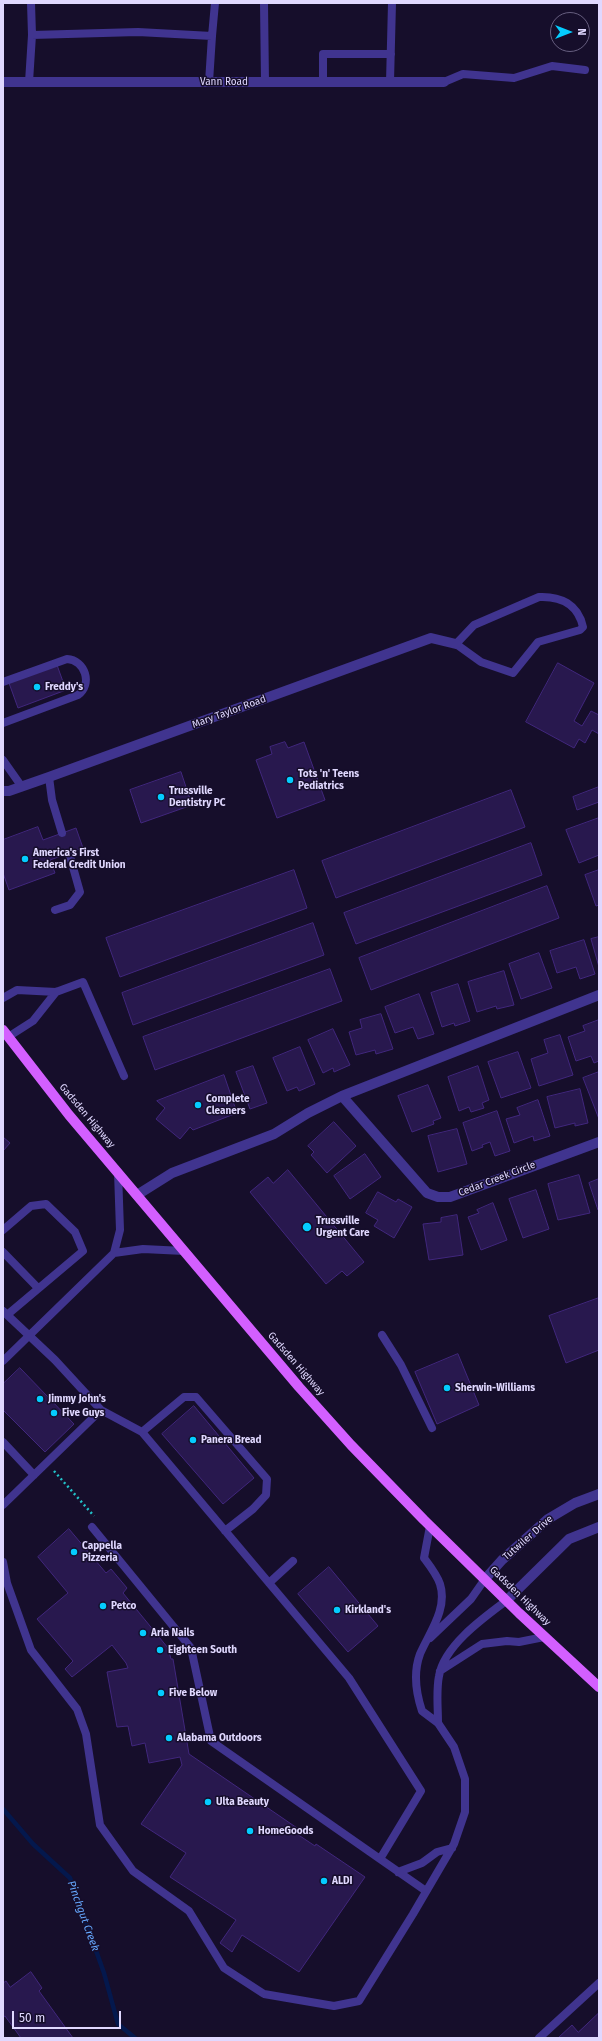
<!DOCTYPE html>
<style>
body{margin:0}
#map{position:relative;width:602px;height:2041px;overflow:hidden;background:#160e2b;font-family:"Fira Sans",sans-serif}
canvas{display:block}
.frame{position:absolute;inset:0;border:4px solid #e0d8ff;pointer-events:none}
.north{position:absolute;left:550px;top:12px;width:40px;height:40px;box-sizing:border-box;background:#160e2b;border:1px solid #675f80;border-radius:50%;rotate:90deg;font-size:11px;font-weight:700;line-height:16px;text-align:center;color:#e0d8ff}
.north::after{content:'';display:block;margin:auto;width:14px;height:18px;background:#04ccff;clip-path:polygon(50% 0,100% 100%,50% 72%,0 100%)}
.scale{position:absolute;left:12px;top:2011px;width:109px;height:18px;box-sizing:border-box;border:2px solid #e0d8ff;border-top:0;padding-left:5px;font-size:12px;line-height:14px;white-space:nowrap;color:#e0d8ff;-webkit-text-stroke:3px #160e2b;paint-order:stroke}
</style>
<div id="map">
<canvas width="602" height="2041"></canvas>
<div class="frame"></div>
<div class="north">N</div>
<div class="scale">50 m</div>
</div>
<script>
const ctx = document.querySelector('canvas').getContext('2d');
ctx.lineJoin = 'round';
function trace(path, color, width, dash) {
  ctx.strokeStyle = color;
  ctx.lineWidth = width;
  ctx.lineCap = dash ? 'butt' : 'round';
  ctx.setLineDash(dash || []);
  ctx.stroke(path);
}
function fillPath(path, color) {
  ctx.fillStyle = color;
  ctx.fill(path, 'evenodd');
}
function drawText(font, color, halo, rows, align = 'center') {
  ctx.font = font + ' "Fira Sans",sans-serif';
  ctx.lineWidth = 3;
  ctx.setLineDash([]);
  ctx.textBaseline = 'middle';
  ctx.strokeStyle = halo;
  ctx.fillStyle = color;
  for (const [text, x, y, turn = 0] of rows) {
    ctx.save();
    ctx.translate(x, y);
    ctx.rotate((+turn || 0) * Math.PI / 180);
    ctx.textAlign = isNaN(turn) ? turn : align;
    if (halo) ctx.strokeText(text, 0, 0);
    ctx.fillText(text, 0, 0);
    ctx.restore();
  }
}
trace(new Path2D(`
 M3 1809 33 1844 70 1878 104 1973 118 2024 135 2038`), '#04184d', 4.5);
const building = new Path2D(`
 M558 663 594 683 574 721 582 726 591 711 599 715V734L592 730 585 743 579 739 574 748 526 722Z
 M57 665 66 690 18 708 9 683Z
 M285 742 288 748 304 742 325 800 277 818 256 760 272 754 270 747Z
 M181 772 192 805 141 823 130 790Z
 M599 787V802L577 810 573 797Z
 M511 790 525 827 336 898 322 861Z
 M599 818V855L579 863 566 830Z
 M38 827 43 840 76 828 83 848 50 860 55 873 9 890 3 873V840Z
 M531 843 542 875 356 944 344 913Z
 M294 870 307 908 120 977 106 938Z
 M599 870V905L596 906 585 875Z
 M547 886 559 918 371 990 359 958Z
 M313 923 324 955 133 1025 122 993Z
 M599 937V967L591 939Z
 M584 940 595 974 580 979 576 967 557 973 550 951Z
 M539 953 552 988 521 999 509 964Z
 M330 969 342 1001 155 1070 143 1037Z
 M504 971 514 1005 497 1009 496 1006 477 1012 468 982Z
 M458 984 470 1021 455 1026 454 1023 442 1027 431 993Z
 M419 994 434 1034 418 1039 413 1027 395 1033 385 1007Z
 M381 1014 393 1049 376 1054 375 1050 356 1055 349 1032 362 1028 360 1020Z
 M599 1020V1061L594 1063 591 1056 576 1061 568 1037 585 1031 583 1026Z
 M333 1029 350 1065 334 1072 333 1068 323 1073 308 1040Z
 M560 1035 573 1075 539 1086 531 1059 548 1053 544 1040Z
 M300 1047 315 1084 299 1091 297 1087 287 1091 273 1058Z
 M518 1052 531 1088 501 1098 488 1062Z
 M253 1066 267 1103 250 1109 236 1072Z
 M478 1066 489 1100 482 1103 484 1108 471 1112 469 1107 459 1111 448 1077Z
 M599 1072V1119L583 1078Z
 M224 1075 237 1113 193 1130 190 1127 180 1139 156 1119 165 1108 157 1101Z
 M428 1085 441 1118 433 1121 434 1124 412 1132 398 1096Z
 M580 1089 588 1123 575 1126V1123L555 1128 547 1097Z
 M538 1100 550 1136 534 1141 533 1136 514 1143 506 1119 520 1115 517 1108Z
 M497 1111 510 1151 495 1156 490 1142 482 1145 483 1147 472 1151 463 1123Z
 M334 1122 356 1146 327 1173 311 1155 314 1152 308 1146Z
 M457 1129 467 1164 438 1172 428 1136Z
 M3 1137 10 1143 3 1151Z
 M365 1154 381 1177 350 1199 334 1176Z
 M288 1170 364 1262 347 1276 342 1271 326 1284 250 1192 268 1177 273 1183Z
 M579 1175 590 1213 558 1220 548 1184Z
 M599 1179V1209L598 1210 589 1183Z
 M536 1190 549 1229 523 1238 509 1199Z
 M378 1192 396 1202 398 1199 412 1207 394 1238 374 1226 378 1220 366 1213Z
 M493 1203 507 1240 481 1250 468 1217 479 1213 477 1210Z
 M457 1215 463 1255 429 1260 423 1224 441 1222V1218Z
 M599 1298V1350L566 1363 549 1316Z
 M458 1354 479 1405 437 1424 415 1372Z
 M20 1368 74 1424 45 1452 3 1410V1384Z
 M194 1406 254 1478 223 1504 162 1434Z
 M69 1529 106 1573 111 1569 127 1588 123 1593 168 1648 171 1659H173L189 1754 300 1830 297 1834 315 1846 316 1844 365 1877 299 1972 242 1935 232 1952 220 1943 236 1920 170 1877 186 1853 141 1824 182 1765 180 1757 149 1763 145 1743 132 1746 128 1726 117 1727 107 1672 128 1668 126 1663 112 1645 72 1677 65 1669 73 1661 37 1619 68 1593 38 1557Z
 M329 1567 378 1626 348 1652 298 1594Z
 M31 1972 42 1988 39 1991 73 2038H21L5 2016 3 2017V1983L6 1981 10 1987Z
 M599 2013V2038H558L572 2025 578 2032Z`);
fillPath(building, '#28184e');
trace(building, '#41277d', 1);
trace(new Path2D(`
 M54 1471 94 1516`), '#22c2c9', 2.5, [2, 3]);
trace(new Path2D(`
 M31 3 32 35
 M264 3 265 82
 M212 36 215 3
 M29 82 32 35 138 32 212 36 209 82
 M323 82V54H391
 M390 82 392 3
 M444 82 463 74 514 78 552 66 585 70
 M539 597C560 596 578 604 583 627L580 630 538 642 513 673 481 662 456 644 474 625Z
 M3 682 67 659C85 660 93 684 78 695L3 723
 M3 760 22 787
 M49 777 52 800 62 833
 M55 910 70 905 80 892 69 853
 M3 998 17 990 56 992 83 982 124 1076
 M8 1037 33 1021 56 992
 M3 1230 31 1206 46 1204 75 1232 83 1251 7 1315
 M3 1252 38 1288
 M114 1253 143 1249 184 1251
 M3 1311 55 1360 101 1410 142 1432 349 1678 421 1791 380 1859 426 1891
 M382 1335 401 1365 432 1428
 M3 1361 114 1253 120 1230 118 1172
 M142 1432 184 1397H196L267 1479 266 1495 253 1509 225 1531
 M3 1442 34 1475
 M3 1505 101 1410
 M92 1527 191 1648 211 1741 380 1859
 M3 1562 7 1583 31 1650 77 1709 86 1734 100 1825 133 1871 189 1911 224 1968 264 1994 334 2006 359 2001 413 1914 454 1844 465 1812V1779L454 1747 438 1723 422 1711C416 1693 413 1673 420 1654 429 1633 448 1609 440 1584 437 1575 430 1566 424 1558L430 1526
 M269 1583 293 1561
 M430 1638 471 1599 485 1579
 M440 1671 482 1644 507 1641 519 1642 544 1637
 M438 1723C438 1707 436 1691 439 1676 444 1646 483 1618 506 1601
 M398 1872 422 1863 437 1852 452 1848
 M539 2038 599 1983`), '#40348f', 8);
trace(new Path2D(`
 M3 82H444
 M3 791H9L49 777 431 638 456 644
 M599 995 342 1096 427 1193 438 1197H450L599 1142
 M137 1195 172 1173 274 1134 308 1113 342 1096
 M485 1579 502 1560 548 1519 575 1503 599 1494
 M506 1601 569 1539 599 1527`), '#40348f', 10);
trace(new Path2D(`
 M3 1030 69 1115 299 1387 351 1445 424 1520 519 1613 599 1687`), '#d35fff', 10);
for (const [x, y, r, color] of [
 [37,687,4,"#04ccff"],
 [290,780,4,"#04ccff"],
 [161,797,4,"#04ccff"],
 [25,859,4,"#04ccff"],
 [198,1105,4,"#04ccff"],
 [307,1227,5,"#04ccff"],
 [447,1388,4,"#04ccff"],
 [40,1399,4,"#04ccff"],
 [54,1413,4,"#04ccff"],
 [193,1440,4,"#04ccff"],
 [74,1552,4,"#04ccff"],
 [103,1606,4,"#04ccff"],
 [337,1610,4,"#04ccff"],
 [143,1633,4,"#04ccff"],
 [160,1650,4,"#04ccff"],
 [161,1693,4,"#04ccff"],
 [169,1738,4,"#04ccff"],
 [208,1802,4,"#04ccff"],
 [250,1831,4,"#04ccff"],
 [324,1881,4,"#04ccff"]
]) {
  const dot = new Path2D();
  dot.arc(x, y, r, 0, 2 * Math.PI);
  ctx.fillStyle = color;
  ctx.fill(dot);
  trace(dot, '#160e2b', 1.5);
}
drawText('10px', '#e0d8ff', '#160e2b', [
 ["Vann Road",224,82],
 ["Mary Taylor Road",229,712,-20],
 ["Gadsden Highway",87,1116,50],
 ["Cedar Creek Circle",497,1179,-21],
 ["Gadsden Highway",296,1364,49],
 ["Tutwiler Drive",528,1538,-41],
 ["Gadsden Highway",520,1596,44]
]);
drawText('bold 10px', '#e0d8ff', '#160e2b', [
 ["Freddy's",45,687],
 ["Tots 'n' Teens",298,774],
 ["Pediatrics",298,786],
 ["Trussville",169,791],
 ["Dentistry PC",169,803],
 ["America's First",33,853],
 ["Federal Credit Union",33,865],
 ["Complete",206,1099],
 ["Cleaners",206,1111],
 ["Trussville",316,1221],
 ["Urgent Care",316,1233],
 ["Sherwin-Williams",455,1388],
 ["Jimmy John's",48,1399],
 ["Five Guys",62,1413],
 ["Panera Bread",201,1440],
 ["Cappella",82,1546],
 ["Pizzeria",82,1558],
 ["Petco",111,1606],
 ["Kirkland's",345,1610],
 ["Aria Nails",151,1633],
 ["Eighteen South",168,1650],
 ["Five Below",169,1693],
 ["Alabama Outdoors",177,1738],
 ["Ulta Beauty",216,1802],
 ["HomeGoods",258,1831],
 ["ALDI",332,1881]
], 'left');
drawText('italic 11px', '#66a8ff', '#160e2b', [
 ["Pinchgut Creek",83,1916,70]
]);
</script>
